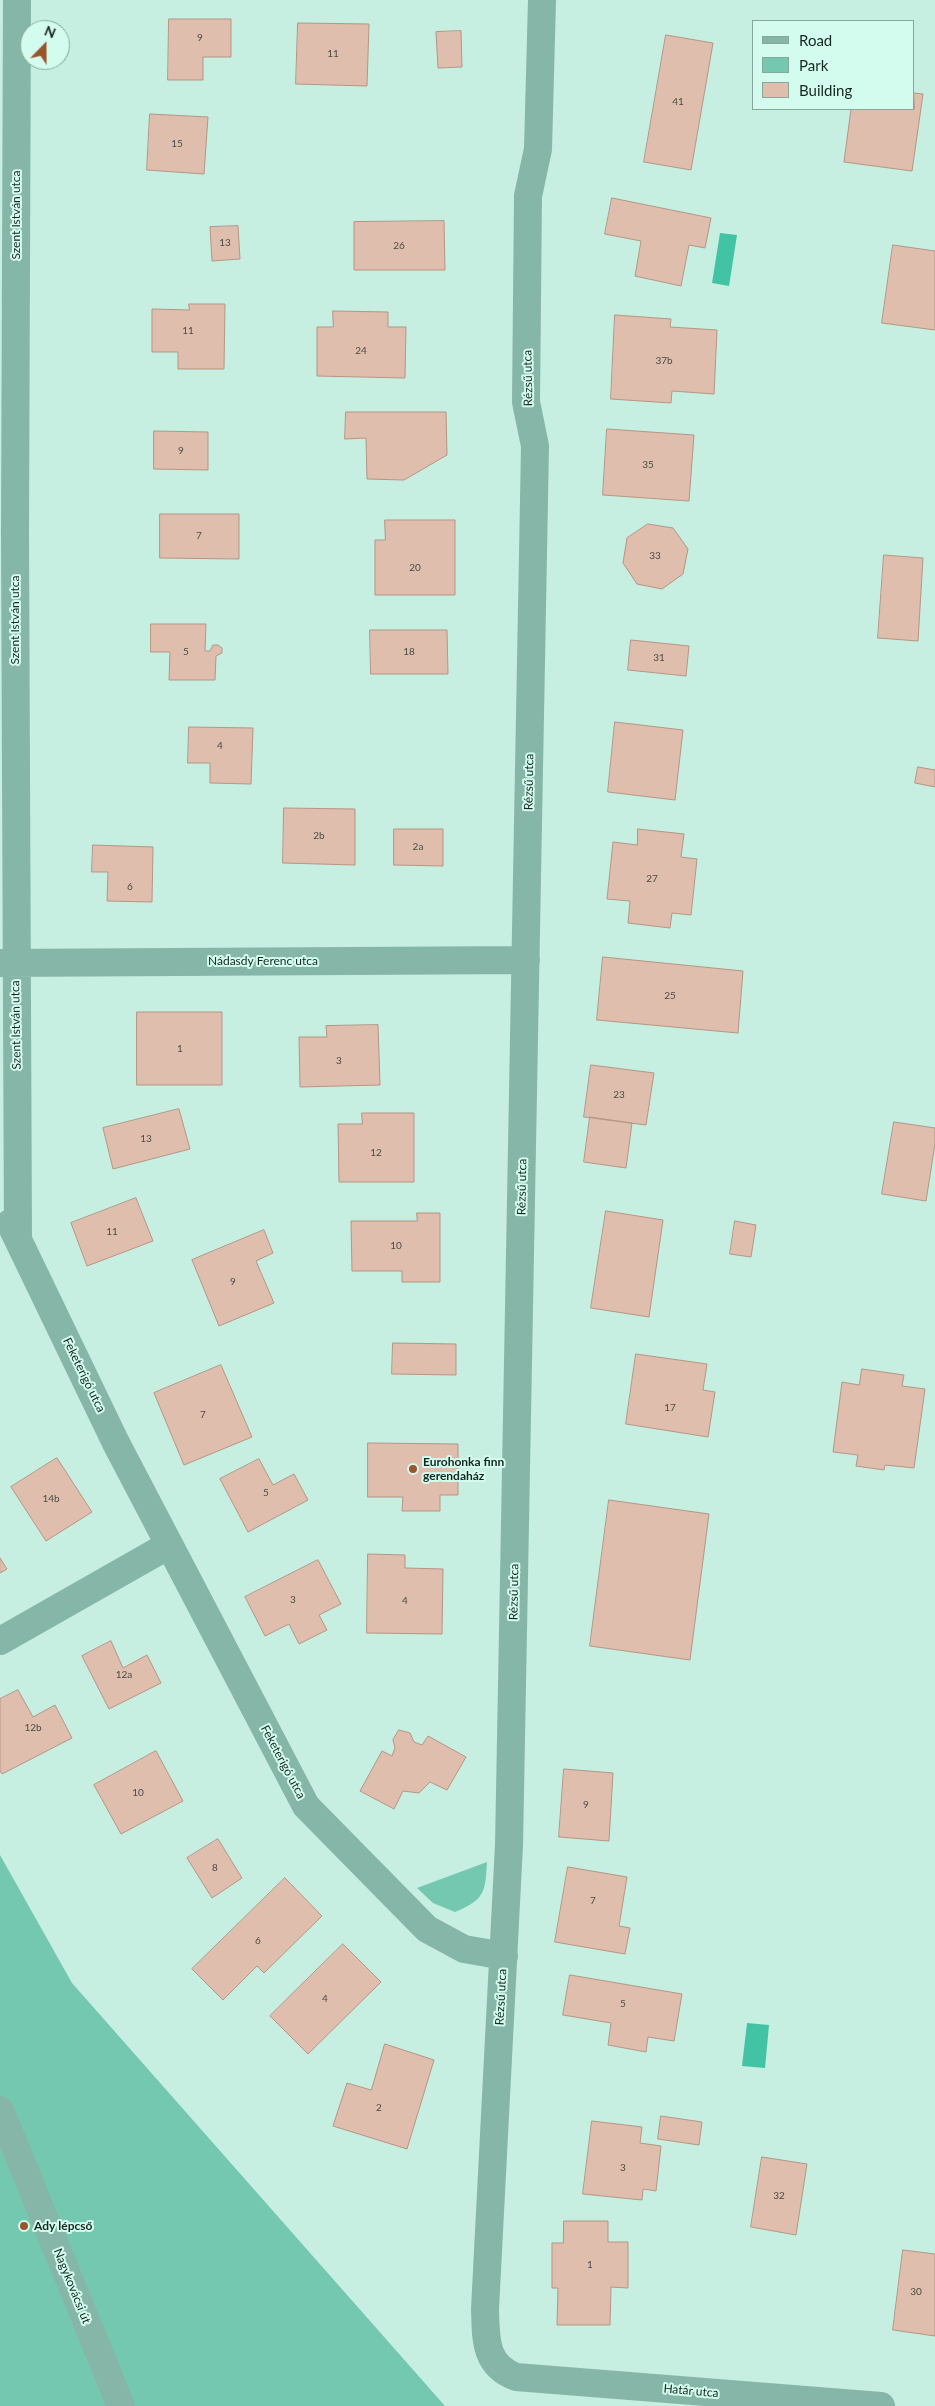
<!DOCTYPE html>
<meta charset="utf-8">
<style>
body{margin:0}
#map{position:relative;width:935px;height:2406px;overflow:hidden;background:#c6eee1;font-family:Lato,sans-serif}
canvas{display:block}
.legend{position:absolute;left:752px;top:20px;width:162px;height:90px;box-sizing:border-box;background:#d3fcee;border:1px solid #88a79c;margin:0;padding:6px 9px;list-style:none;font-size:15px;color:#172722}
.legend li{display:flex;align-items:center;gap:10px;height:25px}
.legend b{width:25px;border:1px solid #88a79c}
.north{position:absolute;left:20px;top:20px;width:50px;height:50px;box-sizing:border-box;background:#d3fcee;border:1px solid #88a79c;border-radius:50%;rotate:22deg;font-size:14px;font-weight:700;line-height:20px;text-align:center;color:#172722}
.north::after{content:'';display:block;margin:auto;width:18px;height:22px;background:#9b552c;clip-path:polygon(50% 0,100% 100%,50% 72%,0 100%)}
</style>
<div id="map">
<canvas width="935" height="2406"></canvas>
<ul class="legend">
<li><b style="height:6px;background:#86b6a7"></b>Road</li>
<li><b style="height:14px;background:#75c8b0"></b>Park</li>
<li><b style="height:14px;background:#e0bead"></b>Building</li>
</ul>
<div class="north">N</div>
</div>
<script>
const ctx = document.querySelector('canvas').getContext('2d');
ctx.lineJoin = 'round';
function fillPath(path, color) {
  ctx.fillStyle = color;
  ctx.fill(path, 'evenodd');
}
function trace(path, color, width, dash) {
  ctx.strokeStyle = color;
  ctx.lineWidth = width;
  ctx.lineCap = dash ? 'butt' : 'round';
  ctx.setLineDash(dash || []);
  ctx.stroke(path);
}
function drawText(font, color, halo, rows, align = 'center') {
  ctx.font = font + ' Lato,sans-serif';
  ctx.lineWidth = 4;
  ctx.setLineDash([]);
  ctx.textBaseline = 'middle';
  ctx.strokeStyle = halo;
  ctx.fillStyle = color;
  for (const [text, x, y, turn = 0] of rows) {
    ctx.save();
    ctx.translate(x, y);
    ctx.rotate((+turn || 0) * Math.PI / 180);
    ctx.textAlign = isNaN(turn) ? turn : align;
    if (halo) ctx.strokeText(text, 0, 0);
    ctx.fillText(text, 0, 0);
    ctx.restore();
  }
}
fillPath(new Path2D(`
 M0 1855 72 1983 445 2406H0Z
 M487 1862C485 1893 485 1899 455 1912L433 1903 417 1888Z`), '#75c8b0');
fillPath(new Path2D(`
 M720 233 737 235 729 286 712 283Z
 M747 2023 769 2025 765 2068 742 2066Z`), '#42c3a3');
const building = new Path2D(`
 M169 19H231V57H203V80H168Z
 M298 23 369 24 367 86 296 84Z
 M461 31 462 67 438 68 436 32Z
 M666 35 713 43 691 170 644 162Z
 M914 93 923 94 912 171 844 162 851 109H914Z
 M150 114 208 117 204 174 147 170Z
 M612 198 711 218 705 248 689 245 681 286 635 276 641 241 605 234Z
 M444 221 445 270H354V222Z
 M238 226 240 259 212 261 210 227Z
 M893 245 935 251V330L882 323Z
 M189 304H225L224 369H178V352H152V309L189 310Z
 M333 311 388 312V327H406L405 378 317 376V327H333Z
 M615 315 671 319 670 327 717 330 714 394 672 391 671 403 611 399Z
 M346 412H446L447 455 404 480 367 479 366 438 345 439Z
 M607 429 694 435 689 501 603 495Z
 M154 431 208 432V470L154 469Z
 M160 514H239V559L160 558Z
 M385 520H455V595H375V540H385Z
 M648 524 673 528 688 549 683 574 662 589 637 584 623 563 627 538Z
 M884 555 923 558 918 641 878 638Z
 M151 624H206L205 651H210L213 645H218L222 648V653L216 656 215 680H169L170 652H151Z
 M370 630H447L448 674H371Z
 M631 640 689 646 686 676 628 670Z
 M615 722 683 730 675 800 608 792Z
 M189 727 253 728 251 784 210 783V763H188Z
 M918 767 935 770V787L915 783Z
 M284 808 355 809V865L283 863Z
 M394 829H443V866L394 865Z
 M638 829 684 834 681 857 697 859 691 915 672 913 670 928 628 923 630 901 607 899 613 842 637 845Z
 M93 845 153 847 152 902 107 901 108 872H92Z
 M603 957 743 971 738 1033 597 1020Z
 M137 1012H222V1085H137Z
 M378 1025 380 1085 300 1087 299 1037H327L326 1026Z
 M591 1065 654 1073 646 1125 584 1117Z
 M179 1109 190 1149 113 1169 103 1128Z
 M362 1113H414V1182H339L338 1124H362Z
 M590 1117 632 1123 626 1168 584 1162Z
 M894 1122 935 1128V1144L926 1201 882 1194Z
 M136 1198 153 1241 87 1266 71 1223Z
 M606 1211 663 1220 649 1317 591 1308Z
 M417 1213H440V1282H402V1271H352L351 1221H417Z
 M735 1221 756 1225 751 1257 730 1254Z
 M264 1230 273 1253 256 1261 274 1303 219 1326 192 1260Z
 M393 1343 456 1344V1375L392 1374Z
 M636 1354 707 1364 703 1390 715 1392 708 1437 626 1424Z
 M221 1365 252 1437 184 1465 154 1393Z
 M862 1369 904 1375 902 1386 925 1389 914 1468 885 1465 884 1470 856 1466 858 1455 833 1452 842 1382 859 1385Z
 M368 1443 458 1444V1495H440V1511H402L403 1497H368Z
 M57 1458 92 1512 46 1541 11 1487Z
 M259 1459 273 1485 294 1474 308 1500 248 1532 220 1479Z
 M609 1500 709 1514 690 1660 590 1646Z
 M368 1554 405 1555V1568L443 1569 442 1634 367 1633Z
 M0 1558 7 1569 0 1573Z
 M318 1560 341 1604 319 1615 327 1630 299 1644 289 1624 265 1636 245 1597Z
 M111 1641 123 1668 147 1655 161 1683 109 1709 82 1656Z
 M18 1690 33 1717 55 1705 72 1738 2 1774 0 1771V1699Z
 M399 1730 410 1733 414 1742 422 1745 428 1736 466 1757 447 1790 430 1782 419 1793 403 1791 394 1809 360 1791 382 1751 392 1756 395 1748 393 1740Z
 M156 1751 183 1801 121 1834 94 1785Z
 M564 1769 613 1773 609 1841 559 1837Z
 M218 1839 242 1878 212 1898 187 1858Z
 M568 1867 627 1877 619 1926 630 1928 625 1954 555 1942Z
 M285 1878 322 1916 264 1973 257 1966 223 2000 192 1969Z
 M343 1944 381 1982 308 2054 270 2016Z
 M570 1975 682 1994 674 2041 648 2037 646 2052 608 2045 611 2023 563 2015Z
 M385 2044 434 2060 407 2149 333 2126 347 2083 371 2090Z
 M661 2116 702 2122 699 2145 658 2139Z
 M592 2121 642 2127 640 2143 661 2146 656 2191 643 2189 642 2200 583 2194Z
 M762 2157 807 2164 796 2235 751 2227Z
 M564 2221H608V2242H628V2288L611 2287 610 2325H557L558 2288H552V2243H563Z
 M903 2250 935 2254V2336L893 2330Z`);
fillPath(building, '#e0bead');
trace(building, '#b59584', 1);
trace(new Path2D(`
 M17 0 15 534 18 1239
 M542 0 538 149 528 196 526 402 535 446 509 1845 485 2309C486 2338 484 2365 516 2377L881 2406
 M0 963 526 960
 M10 1223 116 1443 306 1806 427 1929 464 1949 504 1956
 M0 1641 169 1545`), '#86b6a7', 28);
trace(new Path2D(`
 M0 2110 121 2406`), '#86b6a7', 28);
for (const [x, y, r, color] of [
 [413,1469,5,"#9b552c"],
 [24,2226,5,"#9b552c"]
]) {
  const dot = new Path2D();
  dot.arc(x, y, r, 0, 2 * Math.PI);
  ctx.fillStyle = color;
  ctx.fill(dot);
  trace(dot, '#d3fcee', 2);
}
drawText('10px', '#494d45', null, [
 ["9",200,38],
 ["11",333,54],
 ["41",678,102],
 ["15",177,144],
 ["13",225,243],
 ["26",399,246],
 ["11",188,331],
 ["24",361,351],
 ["37b",664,361],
 ["9",181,451],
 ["35",648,465],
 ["7",199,536],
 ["33",655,556],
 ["20",415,568],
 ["5",186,652],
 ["18",409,652],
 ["31",659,658],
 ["4",220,746],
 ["2b",319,836],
 ["2a",418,847],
 ["27",652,879],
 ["6",130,887],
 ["25",670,996],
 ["1",180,1049],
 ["3",339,1061],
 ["23",619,1095],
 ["13",146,1139],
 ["12",376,1153],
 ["11",112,1232],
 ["10",396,1246],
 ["9",233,1282],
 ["17",670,1408],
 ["7",203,1415],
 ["5",266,1493],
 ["14b",51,1499],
 ["3",293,1600],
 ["4",405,1601],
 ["12a",124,1675],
 ["12b",33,1728],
 ["10",138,1793],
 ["9",586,1805],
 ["8",215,1868],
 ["7",593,1901],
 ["6",258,1941],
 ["4",325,1999],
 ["5",623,2004],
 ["2",379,2108],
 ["3",623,2168],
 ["32",779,2196],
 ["1",590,2265],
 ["30",916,2292]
]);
drawText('12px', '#172722', '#d3fcee', [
 ["Szent István utca",16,215,-90],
 ["Rézsű utca",528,378,-91],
 ["Szent István utca",15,620,-90],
 ["Rézsű utca",529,782,-89],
 ["Nádasdy Ferenc utca",263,961],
 ["Szent István utca",16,1025,-91],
 ["Rézsű utca",522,1187,-89],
 ["Feketerigó utca",84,1375,64],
 ["Rézsű utca",514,1592,-89],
 ["Feketerigó utca",283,1762,62],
 ["Rézsű utca",501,1997,-87],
 ["Nagykovácsi út",72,2286,68],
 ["Határ utca",691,2391,5]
]);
drawText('bold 12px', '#172722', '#d3fcee', [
 ["Eurohonka finn",423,1462],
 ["gerendaház",423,1476],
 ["Ady lépcső",34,2226]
], 'left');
</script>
